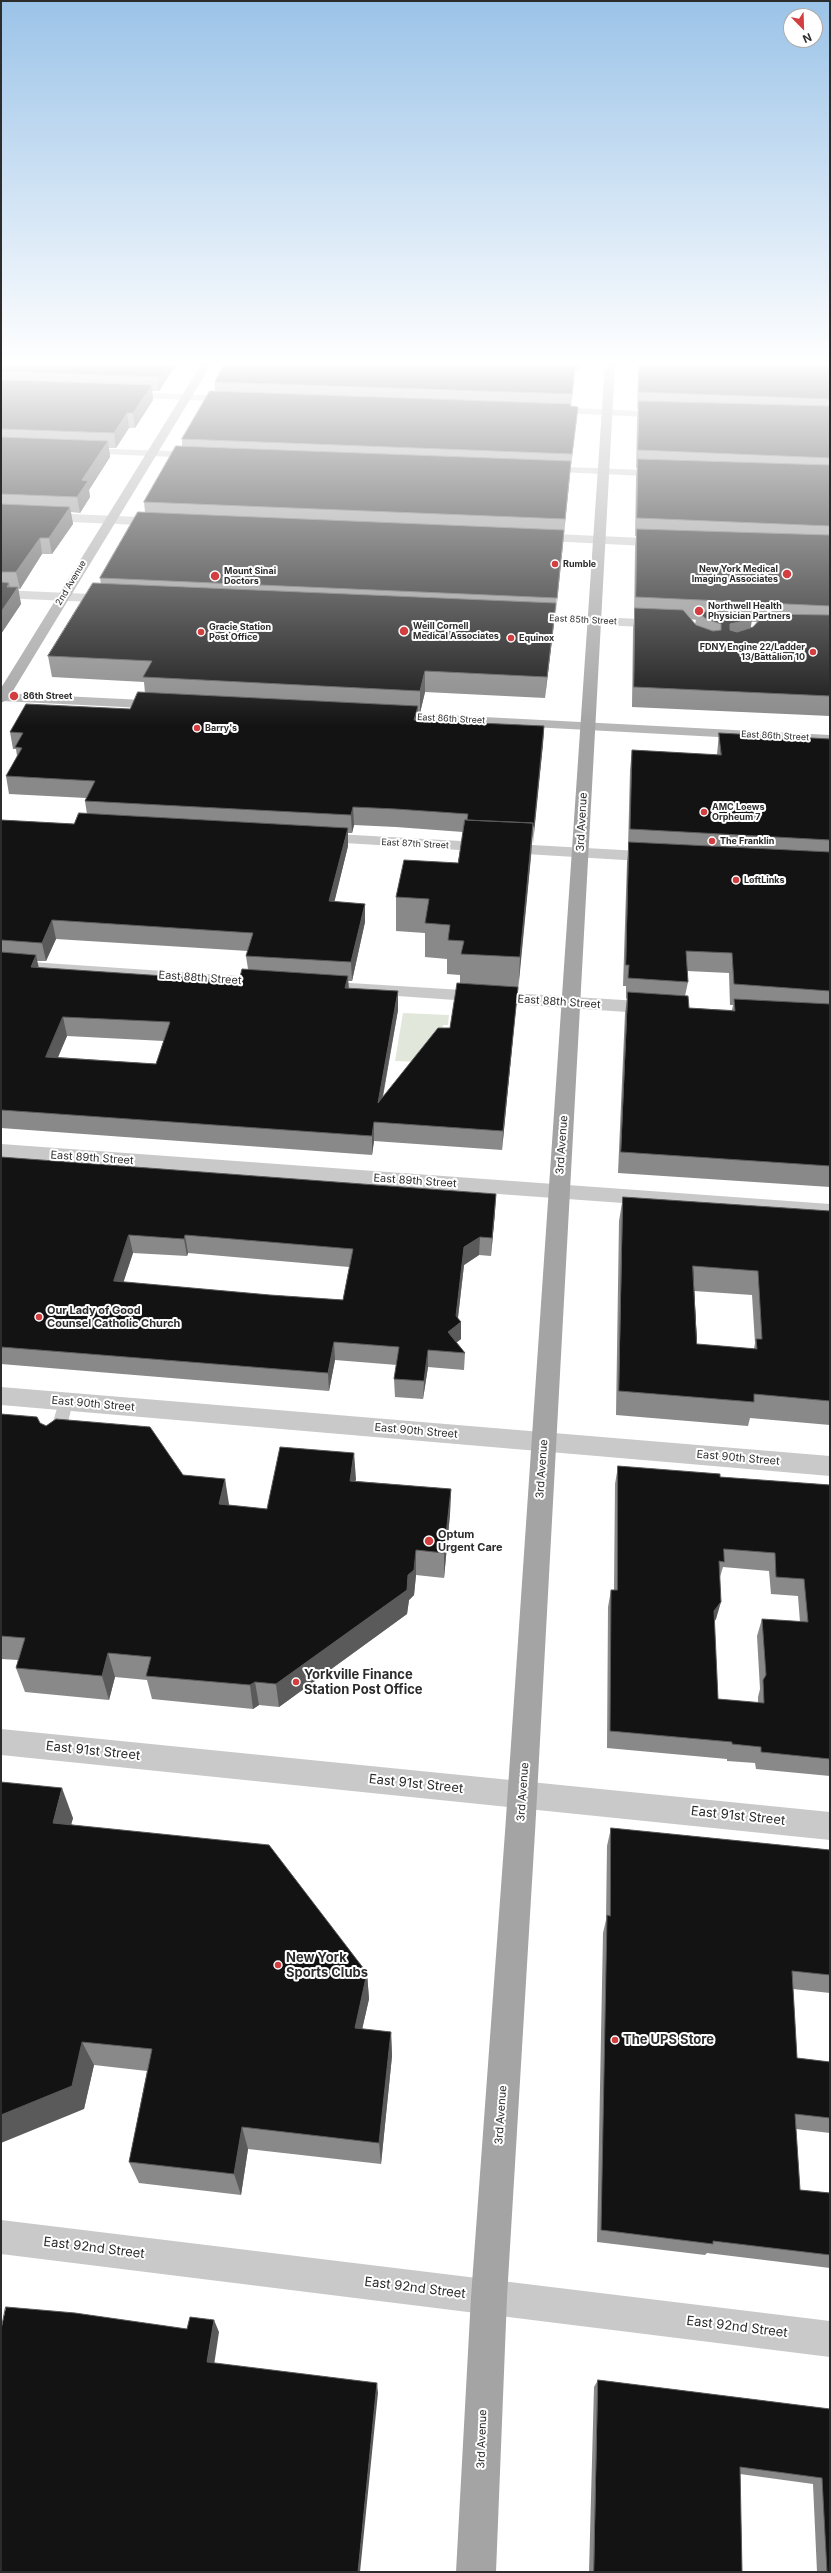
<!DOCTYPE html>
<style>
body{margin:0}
#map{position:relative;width:831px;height:2573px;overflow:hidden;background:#fff;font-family:Inter,sans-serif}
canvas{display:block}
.frame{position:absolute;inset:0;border:2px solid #2c2c2c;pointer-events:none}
.north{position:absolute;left:783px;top:8px;width:40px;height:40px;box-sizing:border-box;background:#fff;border:1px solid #ababab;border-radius:50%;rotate:157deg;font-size:11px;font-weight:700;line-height:16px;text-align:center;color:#2c2c2c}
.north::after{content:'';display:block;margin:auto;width:14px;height:18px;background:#d33e40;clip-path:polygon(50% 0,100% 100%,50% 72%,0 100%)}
</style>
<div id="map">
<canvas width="831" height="2573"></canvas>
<div class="frame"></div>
<div class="north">N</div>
</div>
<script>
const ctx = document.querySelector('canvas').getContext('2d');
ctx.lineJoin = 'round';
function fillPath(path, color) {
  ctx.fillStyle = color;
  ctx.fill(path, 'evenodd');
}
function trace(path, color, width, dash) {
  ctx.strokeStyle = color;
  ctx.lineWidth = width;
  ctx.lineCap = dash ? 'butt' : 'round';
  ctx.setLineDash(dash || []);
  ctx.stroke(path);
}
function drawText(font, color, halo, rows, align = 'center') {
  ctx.font = font + ' Inter,sans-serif';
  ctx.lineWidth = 4;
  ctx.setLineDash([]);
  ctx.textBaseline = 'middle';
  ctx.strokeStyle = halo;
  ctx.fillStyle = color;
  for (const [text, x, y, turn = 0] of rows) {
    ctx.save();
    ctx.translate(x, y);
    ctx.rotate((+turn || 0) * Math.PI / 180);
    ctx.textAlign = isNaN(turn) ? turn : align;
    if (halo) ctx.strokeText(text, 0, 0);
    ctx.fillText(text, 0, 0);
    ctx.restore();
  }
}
fillPath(new Path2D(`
 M403 1013 449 1015 448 1025H443L442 1035 424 1062 395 1061Z`), '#e1e8db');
fillPath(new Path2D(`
 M66 1396 71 1398 73 1402 64 1438 61 1442 56 1444 51 1442 48 1438 59 1402 61 1398Z`), '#c9c9c9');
fillPath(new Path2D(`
 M124 392 235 396 240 399 235 402 120 397V393Z
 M547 407 667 412 672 415 667 418 543 412V408Z
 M80 448 201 452 206 455 201 458 76 453V449Z
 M541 466 667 471 673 474 667 477 537 471V467Z
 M1 511 163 518 169 522 163 526 1 519Z
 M533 533 665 539 671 543 665 547 529 540 527 537Z
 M1 590 114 595 120 599 114 603 1 598Z
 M526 614 663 620 670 624 663 628 521 621 519 618 521 615Z
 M318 833 657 852 665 857 657 862 312 841 310 838Z
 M1 960 268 978 274 979 277 983 274 987 268 988 1 970Z
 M318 981 655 1002 661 1004 664 1008 661 1012 655 1014 312 990 309 986 312 982Z
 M1 1144 830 1204V1218L1 1158Z
 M1 1387 830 1456V1476L1 1405Z
 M1 1729 830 1812V1840L1 1755Z
 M1 2220 830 2321V2357L1 2254Z`), '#c9c9c9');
fillPath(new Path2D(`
 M1 693 164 701 171 705 164 709 1 701Z
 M388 712 830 735V743L383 719 381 716Z`), '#b6b6b6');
fillPath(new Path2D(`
 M201 365H211L8 699 1 703V688Z
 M605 365H615L535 1832 507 2297 496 2572H456L471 2297 505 1832Z`), '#a4a4a4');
fillPath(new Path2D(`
 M1 365H176L159 391H152L153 400 135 428H129L116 448H109L110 457 89 490 90 497 80 513 71 512 73 524 52 554H42L20 589H18L21 604 1 634Z
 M224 365H581V370H575L571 406 577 417 571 465 563 544 545 698 425 692 420 713H418V720L544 726 543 744 532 844 502 1150 374 1141 372 1155 1 1128V820L74 824 87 814 85 801 86 798 9 794 6 776 17 756 16 749H13L10 732 130 709 145 693 144 682 52 677 48 656 101 584 100 578 145 512 144 502 182 446V439L215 392V382ZM354 825 396 827 463 832 458 863 396 897V931L425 933V957L447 959V974L460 975V983L450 1028 383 1097 398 1010 349 988 348 981H352L365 922 334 902 348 846V833H352ZM56 939 248 951 246 956 248 969 239 981 39 968 37 961H46ZM67 1036 164 1041 156 1064 58 1057Z
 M638 365H830V716L632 707 633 628 635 617H634L635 547 636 536H635L636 477 637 468H636L637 418 638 409H637ZM691 619 696 620 695 624ZM751 622H757L753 627 750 628Z
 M719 733 830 739V1187L618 1173 625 1013 627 999 626 998V986H623L627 862 629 849H628L630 770 632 750 717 755ZM687 971 729 973 730 1005H733L732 1010 689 1008 685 996 688 982Z
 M1 1157 495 1212 491 1256 479 1255 464 1265 458 1318 461 1339 456 1343 465 1353 464 1370 428 1367 423 1399 395 1397 394 1379 397 1365 335 1360 329 1391 1 1364ZM133 1253 187 1256 188 1253 349 1267 343 1300 270 1295 123 1282Z
 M623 1197 830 1211V1425L750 1418 748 1426 616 1415 619 1221ZM694 1291 752 1295 755 1343 754 1349 697 1344Z
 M1 1414 40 1423 183 1475 225 1479 228 1505 267 1509 354 1453 355 1481 451 1489 450 1514 444 1578 416 1575 414 1595 409 1600 407 1614 279 1707 259 1705 253 1709 152 1699 147 1680 115 1677 109 1700 25 1692 16 1668 18 1660 1 1659Z
 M618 1466 720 1477 830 1485V1776L756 1769 755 1763 727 1761V1759L607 1748 608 1607 611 1590H614L615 1484ZM723 1567 769 1571 771 1594 798 1596 800 1622 762 1619 757 1636 760 1689 758 1697V1703L718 1699 714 1622 716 1619 720 1577Z
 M1 1782 73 1818 71 1824 367 1973 369 1999 362 2029 391 2032 392 2056 381 2164 248 2149 241 2195 139 2183 129 2162 147 2071 94 2065 84 2109Z
 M611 1828 830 1850V1993L793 1989 797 2058 830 2062V2133L796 2129 800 2190 830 2193V2268L707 2253 705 2255 597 2242 603 1933 606 1920 607 1846Z
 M598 2380 830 2409V2572H817L813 2484 740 2474 742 2572H589L594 2387Z`), '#898989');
fillPath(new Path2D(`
 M165 365H176L159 391 158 377Z
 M575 365V370L571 406 572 394Z
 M152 385 153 400 135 428 133 413Z
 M578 407 577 417 571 466 572 454Z
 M127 413 129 428 116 448 114 433Z
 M108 441 110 457 89 490 90 497 80 513 77 497 82 480Z
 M571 461 570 474 564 533 565 519Z
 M70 507 73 524 52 554 49 538Z
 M564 530 563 544 556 613 557 598Z
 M40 538 42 554 20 589 16 572Z
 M9 583 12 596 18 587 21 604 1 634V612L7 587Z
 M556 603 554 624 545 698 547 677Z
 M753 613 750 633 727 644 730 624Z
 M425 671V692L420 713V691Z
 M418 706V724L414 720Z
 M544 726 543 744 533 844 534 826Z
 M353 807 354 825 352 833 351 815Z
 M533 823 531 857 518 992 520 957Z
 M348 828V846L330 920 329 901Z
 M365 904V922L352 981 351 962Z
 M52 920 56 939 46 961 42 943Z
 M36 955 40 974 31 967Z
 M348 976 349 995 345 988Z
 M518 987 516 1006 502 1150 503 1131Z
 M398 991V1010L378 1122V1103Z
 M63 1017 67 1036 50 1076 46 1057Z
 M374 1122V1141L372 1155V1136Z
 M496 1194 495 1212 491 1256 492 1238Z
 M129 1235 133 1253 118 1299 114 1281Z
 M185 1235 188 1253 187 1256 184 1239Z
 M480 1237 479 1255 464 1265 457 1325 461 1322V1339L447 1350 448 1332 456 1316 464 1247Z
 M334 1342 335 1360 329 1391 328 1373Z
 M428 1350V1367L423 1399 424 1381Z
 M354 1453 356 1479 351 1506 350 1481Z
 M225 1479 229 1504 223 1530 219 1504Z
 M451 1489 450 1514 444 1578V1553Z
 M416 1550V1575L414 1595 409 1600 407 1614 279 1707 276 1684 408 1575Z
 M721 1602 716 1619 709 1629 714 1611Z
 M108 1653 115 1677 109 1700 102 1676Z
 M255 1682 259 1705 253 1709 250 1685Z
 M62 1788 73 1818 64 1851 53 1823Z
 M367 1973 369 1999 357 2052 355 2028Z
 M391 2032 392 2056 381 2164 379 2143Z
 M82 2042 94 2065 84 2109 1 2143V2115Z
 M242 2127 248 2149 241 2195 234 2174Z
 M214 2320 219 2332 213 2372 207 2362Z
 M377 2383 378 2393 360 2572H358Z`), '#5a5a5a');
const building = new Path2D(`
 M1 365H165L158 377 1 371Z
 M224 365H575L572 394 215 382Z
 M639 365H830V399L639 392Z
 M1 380 152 385 133 413H127L114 433 1 429Z
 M210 391 571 404 570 406 578 407 572 454 182 439Z
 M639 401 830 406V458L638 450Z
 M1 437 108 441 82 480 88 481 77 497 1 494Z
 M176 446 571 461 565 519 144 502Z
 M638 459 830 465V526L637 518Z
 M1 504 70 507 49 538H40L16 572H1Z
 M138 512 564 530 557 598 100 578Z
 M637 529 830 535V606L636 597Z
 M1 582 9 583 7 587H18L1 612Z
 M93 583 556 603 547 677 425 671 420 691 143 677 152 661 48 656Z
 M635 608 683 610 696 625 713 631 721 630V624L706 619 697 611 753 613 748 620 730 624V630L737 632 753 627 765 614 830 615V696L634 687Z
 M138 692 418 706 414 720 544 726 534 826H533V823L467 820 468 814 396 809 353 807 351 815 85 801 95 781 6 776 22 748 15 747 23 733 10 732 26 704 130 709Z
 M719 733 830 739V840L630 829 632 750 721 755Z
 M79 813 348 828 329 901 365 904 351 962 246 956 253 933 52 920 42 943 1 940V820L74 824Z
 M465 820 533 823 520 957 461 954 464 941 448 940 450 925 425 923 429 899 396 897 404 860 458 863Z
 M629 842 830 852V991L734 984 732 953 686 951 688 982 628 978 629 965H626Z
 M1 952 36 955 31 967 239 981 242 969 348 976 345 988 398 991 378 1103 438 1028H450L457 983 518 987 503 1131 374 1122 372 1136 1 1110ZM63 1017 170 1022 156 1064 46 1057Z
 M628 992 688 996 689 1008 735 1011 734 999 830 1004V1166L621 1152Z
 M1 1157 496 1194 492 1238 480 1237 464 1247 456 1316 461 1322 448 1332 465 1353 428 1350 424 1381 394 1379 399 1347 334 1342 328 1373 1 1347ZM129 1235 184 1239 185 1235 353 1249 343 1300 270 1295 114 1281Z
 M623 1197 830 1211V1401L754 1394V1402L619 1391ZM693 1266 758 1271 762 1339H756L757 1349 697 1344Z
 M1 1414 37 1417 40 1423 46 1426 56 1419 150 1427 183 1475 225 1479 219 1504 267 1509 280 1447 354 1453 350 1481 451 1489 444 1553 416 1550 414 1570 408 1575 407 1590 276 1684 255 1682 250 1685 146 1676 151 1657 108 1653 102 1676 16 1668 25 1638 1 1636Z
 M618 1466 720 1474V1477L830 1485V1759L761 1752V1747L732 1744V1742L610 1731 611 1590H617ZM724 1549 775 1553 776 1577 804 1579 808 1622 762 1619 766 1675 763 1680 764 1703 718 1699 714 1611 721 1602 719 1561 724 1562Z
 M1 1782 62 1788 53 1823 269 1845 367 1973 355 2028 391 2032 379 2143 242 2127 234 2174 129 2162 152 2049 82 2042 72 2086 1 2115Z
 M611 1828 830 1850V1975L792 1971 797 2058 830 2062V2118L795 2114 800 2190 830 2193V2255L713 2241V2244L601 2230 607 1915 610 1916Z
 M6 2307 75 2313 187 2329 190 2317 214 2320 207 2362 377 2383 358 2572H1V2330Z
 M598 2380 830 2409V2572H827L822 2478 740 2467 742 2572H594Z`);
fillPath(building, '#131313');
trace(building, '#5a5a5a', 1);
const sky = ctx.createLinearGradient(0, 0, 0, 726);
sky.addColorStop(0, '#9bc3e8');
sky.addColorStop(0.5, '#fff');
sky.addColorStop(1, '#ffffff00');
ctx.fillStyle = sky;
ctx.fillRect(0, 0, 831, 726);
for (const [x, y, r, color] of [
 [555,564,4,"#d33e40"],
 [787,574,5,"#d33e40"],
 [215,576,5,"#d33e40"],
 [699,611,5,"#d33e40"],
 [404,631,5,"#d33e40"],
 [201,632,4,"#d33e40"],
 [511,638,4,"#d33e40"],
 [813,652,4,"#d33e40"],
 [14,696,5,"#d33e40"],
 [197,728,4,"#d33e40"],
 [704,812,4,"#d33e40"],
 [712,841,4,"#d33e40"],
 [736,880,4,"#d33e40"],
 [39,1317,4,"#d33e40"],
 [429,1541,5,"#d33e40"],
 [296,1682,4,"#d33e40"],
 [278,1965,4,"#d33e40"],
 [615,2040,4,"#d33e40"]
]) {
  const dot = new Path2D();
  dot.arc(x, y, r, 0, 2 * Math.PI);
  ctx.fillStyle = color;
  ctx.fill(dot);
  trace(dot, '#fff', 1.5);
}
drawText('bold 9px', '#2c2c2c', '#fff', [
 ["Rumble",563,564],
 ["New York Medical",778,569,"right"],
 ["Imaging Associates",778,579,"right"],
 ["Mount Sinai",224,571],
 ["Doctors",224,581],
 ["Northwell Health",708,606],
 ["Physician Partners",708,616],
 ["Weill Cornell",413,626],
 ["Medical Associates",413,636],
 ["Gracie Station",209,627],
 ["Post Office",209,637],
 ["Equinox",519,638],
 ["FDNY Engine 22/Ladder",805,647,"right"],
 ["13/Battalion 10",805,657,"right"],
 ["86th Street",23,696],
 ["Barry's",205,728],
 ["AMC Loews",712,807],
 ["Orpheum 7",712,817],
 ["The Franklin",720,841],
 ["LoftLinks",744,880]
], 'left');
drawText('9px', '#2c2c2c', '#fff', [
 ["2nd Avenue",71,583,-59],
 ["East 85th Street",583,620,3],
 ["East 86th Street",451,719,3],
 ["East 86th Street",775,736,3],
 ["East 87th Street",415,844,3]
]);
drawText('11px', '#2c2c2c', '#fff', [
 ["3rd Avenue",582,822,-87],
 ["East 88th Street",200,978,4],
 ["East 88th Street",559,1002,4],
 ["3rd Avenue",562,1145,-86],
 ["East 89th Street",92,1158,4],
 ["East 89th Street",415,1181,4],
 ["East 90th Street",93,1404,5],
 ["East 90th Street",416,1431,5],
 ["East 90th Street",738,1458,5],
 ["3rd Avenue",542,1469,-86],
 ["3rd Avenue",523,1792,-86],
 ["3rd Avenue",501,2115,-86],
 ["3rd Avenue",482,2439,-88]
]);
drawText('bold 11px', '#2c2c2c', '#fff', [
 ["Our Lady of Good",47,1311],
 ["Counsel Catholic Church",47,1324],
 ["Optum",438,1535],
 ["Urgent Care",438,1548]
], 'left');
drawText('bold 13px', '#2c2c2c', '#fff', [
 ["Yorkville Finance",304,1675],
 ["Station Post Office",304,1690],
 ["New York",286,1958],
 ["Sports Clubs",286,1973],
 ["The UPS Store",623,2040]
], 'left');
drawText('13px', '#2c2c2c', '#fff', [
 ["East 91st Street",93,1751,6],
 ["East 91st Street",416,1784,6],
 ["East 91st Street",738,1816,6],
 ["East 92nd Street",94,2248,7],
 ["East 92nd Street",415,2288,7],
 ["East 92nd Street",737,2327,7]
]);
</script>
